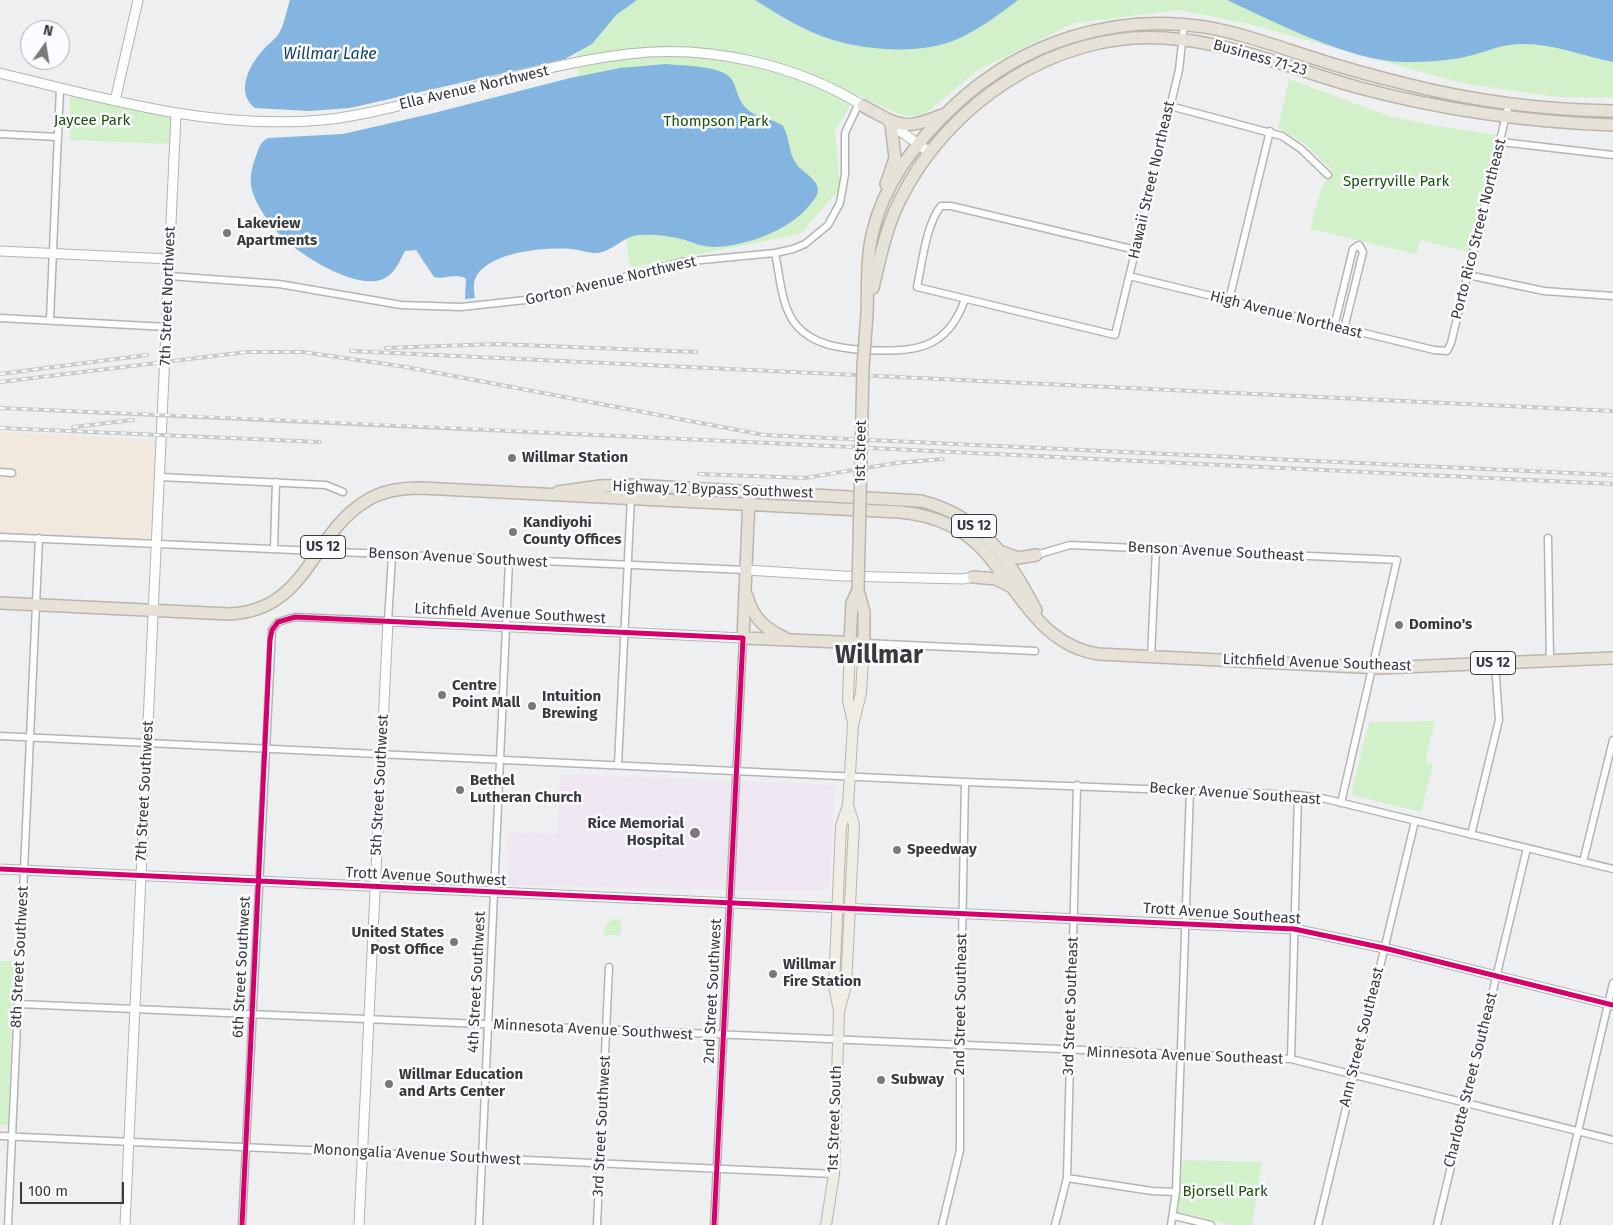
<!DOCTYPE html>
<style>
body{margin:0}
#map{position:relative;width:1613px;height:1225px;overflow:hidden;background:#eeeff0;font-family:"Fira Sans",sans-serif}
canvas{display:block}
.north{position:absolute;left:20px;top:20px;width:50px;height:50px;box-sizing:border-box;background:#fafcff;border:1px solid #adaeb1;border-radius:50%;rotate:13deg;font-size:14px;font-weight:700;line-height:20px;text-align:center;color:#393a3b}
.north::after{content:'';display:block;margin:auto;width:18px;height:22px;background:#78797a;clip-path:polygon(50% 0,100% 100%,50% 72%,0 100%)}
.scale{position:absolute;left:20px;top:1182px;width:104px;height:22px;box-sizing:border-box;border:2px solid #393a3b;border-top:0;padding-left:6px;font-size:15px;line-height:18px;white-space:nowrap;color:#393a3b;-webkit-text-stroke:4px #fafcff;paint-order:stroke}
</style>
<div id="map">
<canvas width="1613" height="1225"></canvas>
<div class="north">N</div>
<div class="scale">100 m</div>
</div>
<script>
const ctx = document.querySelector('canvas').getContext('2d');
ctx.lineJoin = 'round';
function fillPath(path, color) {
  ctx.fillStyle = color;
  ctx.fill(path, 'evenodd');
}
function trace(path, color, width, dash) {
  ctx.strokeStyle = color;
  ctx.lineWidth = width;
  ctx.lineCap = dash ? 'butt' : 'round';
  ctx.setLineDash(dash || []);
  ctx.stroke(path);
}
function drawText(font, color, halo, rows, align = 'center') {
  ctx.font = font + ' "Fira Sans",sans-serif';
  ctx.lineWidth = 5;
  ctx.setLineDash([]);
  ctx.textBaseline = 'middle';
  ctx.strokeStyle = halo;
  ctx.fillStyle = color;
  for (const [text, x, y, turn = 0] of rows) {
    ctx.save();
    ctx.translate(x, y);
    ctx.rotate((+turn || 0) * Math.PI / 180);
    ctx.textAlign = isNaN(turn) ? turn : align;
    if (halo) ctx.strokeText(text, 0, 0);
    ctx.fillText(text, 0, 0);
    ctx.restore();
  }
}
fillPath(new Path2D(`
 M0 432 156 440 153 541 0 536Z`), '#f1e8de');
fillPath(new Path2D(`
 M560 774 835 785 829 890 776 891 506 885 508 832 558 834Z`), '#eee6f1');
fillPath(new Path2D(`
 M628 0H1256L1542 37 1613 41V98L1556 97 1462 83 1249 24 1179 10 1074 23 978 70 924 115 904 116 857 95 835 131 840 189 800 234 630 268 627 242 574 58Z
 M1289 79 1389 116 1431 125 1496 135 1469 252 1420 240 1416 254 1310 229 1322 186 1333 171 1305 144 1278 128Z
 M70 96 173 117 171 144 70 140Z
 M1435 721 1425 762 1433 765 1421 812 1351 795 1369 722Z
 M612 919H621L620 935H603L606 925Z
 M0 961H14L8 1125H0Z
 M1183 1160 1262 1162 1252 1225H1229L1178 1213Z`), '#d2f1cb');
fillPath(new Path2D(`
 M290 0H637L616 15 592 44 565 59 350 108 309 111 255 108C235 93 249 65 263 50 268 44 275 40 279 33 285 23 286 11 290 0Z
 M755 0H1018C1000 14 981 28 960 38 924 55 871 51 833 40 806 32 779 15 755 0Z
 M1227 0H1613V62C1579 55 1544 40 1509 45 1495 47 1482 53 1469 56 1449 61 1425 62 1404 62 1349 61 1277 23 1227 0Z
 M666 64C682 66 723 65 732 80 738 91 738 102 748 110 759 119 773 118 783 126 790 138 788 153 797 165 803 172 818 180 818 190 818 196 812 202 809 206 788 231 746 246 714 247 703 247 694 243 685 240 671 236 653 234 639 235 624 236 616 248 602 252 592 255 582 250 572 249 547 247 487 251 475 279 473 285 474 292 475 298L465 299 466 279C457 272 445 280 434 277L416 250 405 251C400 260 395 273 385 278 359 293 298 254 280 235 269 223 256 205 252 190 249 179 252 166 256 156 259 148 260 142 268 138L343 134 430 114 570 78 620 68Z`), '#84b4e0');
const street = new Path2D(`
 M1170 106 1282 136 1301 149 1328 175
 M0 134 58 137
 M1501 142 1613 155
 M1136 250 951 206H941C926 224 922 264 917 287L1115 335 1179 70 1184 25
 M775 253C780 276 781 308 797 326 814 345 839 348 863 350 912 352 947 352 965 299
 M1468 275 1544 291 1613 296
 M169 276 279 284 401 305 461 307 544 298 681 262 775 253 793 249 805 244 828 225 840 203 845 174V133L859 103
 M1129 276 1434 350 1447 351 1451 343 1509 103
 M1229 300 1270 131
 M0 318 167 327
 M50 320 60 88
 M1334 327 1353 249 1359 245 1363 252 1344 329
 M0 472 12 473
 M160 477 326 485 343 492
 M0 537 746 570
 M1548 538 1550 660
 M274 548 276 482
 M1036 555 1070 545 1397 560 1341 803
 M864 643 1035 651
 M1151 657 1156 549
 M0 736 965 782 1298 795 1326 799 1613 869
 M618 765 631 497
 M1471 835 1499 720 1495 663
 M1583 862 1613 740
 M18 1004 1291 1059 1613 1140
 M1291 1059 1298 795
 M0 1136 834 1174
 M1067 1178 1152 1191 1176 1192
 M1174 1216 1211 1225
 M8 1225 39 538
 M242 1225 272 630 278 622 295 617 388 621 392 556
 M479 1225 509 561
 M597 1225 609 967
 M714 1225 743 638
 M942 1225 960 1150V1046L965 782
 M1055 1225 1067 1178 1077 785
 M1171 1225 1176 1192 1190 790
 M1318 1225 1415 821
 M1437 1225 1527 848
 M1556 1225 1613 983`);
const secondary = new Path2D(`
 M0 73C105 99 212 130 322 120 357 117 392 107 427 99 493 83 560 62 628 54 709 44 800 65 868 109
 M115 101 138 0
 M889 123 929 152
 M0 251 170 259
 M746 570 843 576 962 579 973 577
 M0 869 1294 929 1384 948 1613 1005
 M125 1225 176 114
 M359 1225 388 621 743 638`);
const primary = new Path2D(`
 M850 642 848 700 853 723
 M839 1011 834 986 841 826 848 805 853 725 861 693 864 643
 M826 1225 834 1174 839 1011 846 986 854 825 848 805`);
const highway = new Path2D(`
 M863 106C899 125 902 132 942 115
 M886 184 895 158 891 124
 M873 288C880 258 886 228 900 200 947 104 1055 31 1164 38 1233 42 1294 70 1360 88 1443 110 1527 122 1613 125
 M867 314C868 287 866 257 873 231 885 181 919 138 956 104 1023 42 1114 13 1205 27 1240 33 1273 45 1307 56 1340 67 1373 76 1406 84 1473 101 1544 110 1613 111
 M558 492 600 486 632 485 921 501C982 516 1008 558 1036 610
 M749 498 743 638 864 643V612L858 590
 M1002 552 1018 558 1036 555
 M973 577 996 579 1010 586
 M747 596C753 618 765 629 785 638
 M0 603 229 614C308 611 311 534 366 501 383 490 402 488 421 488L900 512C932 515 963 527 985 552 1019 591 1041 645 1098 654L1380 668 1613 658
 M850 642 852 603 858 590`);
trace(street, '#b4b4b5', 9);
trace(secondary, '#b4b4b5', 11);
trace(primary, '#bbb6ab', 12);
trace(highway, '#bbb6ab', 14);
trace(street, '#fcfdfd', 6);
trace(secondary, '#fcfdfd', 9);
trace(primary, '#f0ece6', 10);
trace(highway, '#e6e2d7', 11);
const rail = new Path2D(`
 M386 348 496 344 696 352
 M351 351 1613 411
 M0 374 147 355
 M0 382 247 352H303L406 367 764 435 1613 475
 M0 408C538 430 1075 459 1613 484
 M73 427 133 420
 M0 428 320 442
 M699 474 805 478 896 463 943 459`);
trace(rail, '#cacacb', 4);
trace(rail, '#fafcff', 2, [5.5]);
const highwayBridge = new Path2D(`
 M858 590 863 367 867 314`);
trace(highwayBridge, '#bbb6ab', 14, []);
trace(highwayBridge, '#e6e2d7', 11);
trace(new Path2D(`
 M0 869 1294 929 1384 948 1613 1005
 M242 1225 270 640 272 630 278 622 295 617 743 638 714 1225`), '#d6006c', 5);
for (const [x, y, r, color] of [
 [227,233,5,"#78797a"],
 [512,458,5,"#78797a"],
 [513,532,5,"#78797a"],
 [1399,625,5,"#78797a"],
 [442,695,5,"#78797a"],
 [532,706,5,"#78797a"],
 [460,790,5,"#78797a"],
 [695,833,6,"#78797a"],
 [897,850,5,"#78797a"],
 [454,942,5,"#78797a"],
 [773,974,5,"#78797a"],
 [881,1080,5,"#78797a"],
 [389,1084,5,"#78797a"]
]) {
  const dot = new Path2D();
  dot.arc(x, y, r, 0, 2 * Math.PI);
  ctx.fillStyle = color;
  ctx.fill(dot);
  trace(dot, '#fafcff', 2);
}
for (const [x, y, w] of [
 [974,526,45],
 [323,547,45],
 [1493,663,45]
]) {
  const box = new Path2D();
  box.roundRect(x - w / 2, y - 11.5, w, 23, 4);
  ctx.fillStyle = '#fafcff';
  ctx.fill(box);
  trace(box, '#393a3b', 1);
}
drawText('bold 14px', '#393a3b', null, [
 ["US 12",974,526],
 ["US 12",323,547],
 ["US 12",1493,663]
]);
drawText('15px', '#393a3b', '#fafcff', [
 ["Business 71-23",1260,58,16],
 ["Ella Avenue Northwest",474,88,-13],
 ["Hawaii Street Northeast",1152,180,-77],
 ["Porto Rico Street Northeast",1479,229,-76],
 ["Gorton Avenue Northwest",611,281,-13],
 ["7th Street Northwest",168,296,-88],
 ["High Avenue Northeast",1286,315,14],
 ["1st Street",861,452,-89],
 ["Highway 12 Bypass Southwest",713,490,2],
 ["Benson Avenue Southeast",1216,552,3],
 ["Benson Avenue Southwest",458,558,3],
 ["Litchfield Avenue Southwest",510,614,3],
 ["Litchfield Avenue Southeast",1317,663,2],
 ["5th Street Southwest",380,785,-87],
 ["7th Street Southwest",145,791,-87],
 ["Becker Avenue Southeast",1235,794,4],
 ["Trott Avenue Southwest",426,877,3],
 ["Trott Avenue Southeast",1222,914,4],
 ["8th Street Southwest",20,957,-87],
 ["6th Street Southwest",242,967,-87],
 ["4th Street Southwest",477,982,-87],
 ["2nd Street Southwest",713,991,-87],
 ["2nd Street Southeast",961,1004,-89],
 ["3rd Street Southeast",1071,1006,-88],
 ["Minnesota Avenue Southwest",593,1030,3],
 ["Ann Street Southeast",1362,1037,-76],
 ["Minnesota Avenue Southeast",1185,1056,2],
 ["Charlotte Street Southeast",1471,1080,-76],
 ["1st Street South",835,1119,-88],
 ["3rd Street Southwest",602,1126,-87],
 ["Monongalia Avenue Southwest",417,1155,3]
]);
drawText('15px', '#1c5207', '#fafcff', [
 ["Jaycee Park",92,121],
 ["Thompson Park",716,122],
 ["Sperryville Park",1396,182],
 ["Bjorsell Park",1225,1192]
]);
drawText('bold 15px', '#393a3b', '#fafcff', [
 ["Lakeview",237,224],
 ["Apartments",237,241],
 ["Willmar Station",522,458],
 ["Kandiyohi",523,523],
 ["County Offices",523,540],
 ["Domino's",1409,625],
 ["Centre",452,686],
 ["Point Mall",452,703],
 ["Intuition",542,697],
 ["Brewing",542,714],
 ["Bethel",470,781],
 ["Lutheran Church",470,798],
 ["Rice Memorial",684,824,"right"],
 ["Hospital",684,841,"right"],
 ["Speedway",907,850],
 ["United States",444,933,"right"],
 ["Post Office",444,950,"right"],
 ["Willmar",783,965],
 ["Fire Station",783,982],
 ["Willmar Education",399,1075],
 ["and Arts Center",399,1092],
 ["Subway",891,1080]
], 'left');
drawText('italic 16px', '#10436c', '#fafcff', [
 ["Willmar Lake",330,55]
]);
drawText('bold 25px', '#393a3b', '#fafcff', [
 ["Willmar",879,656]
]);
</script>
